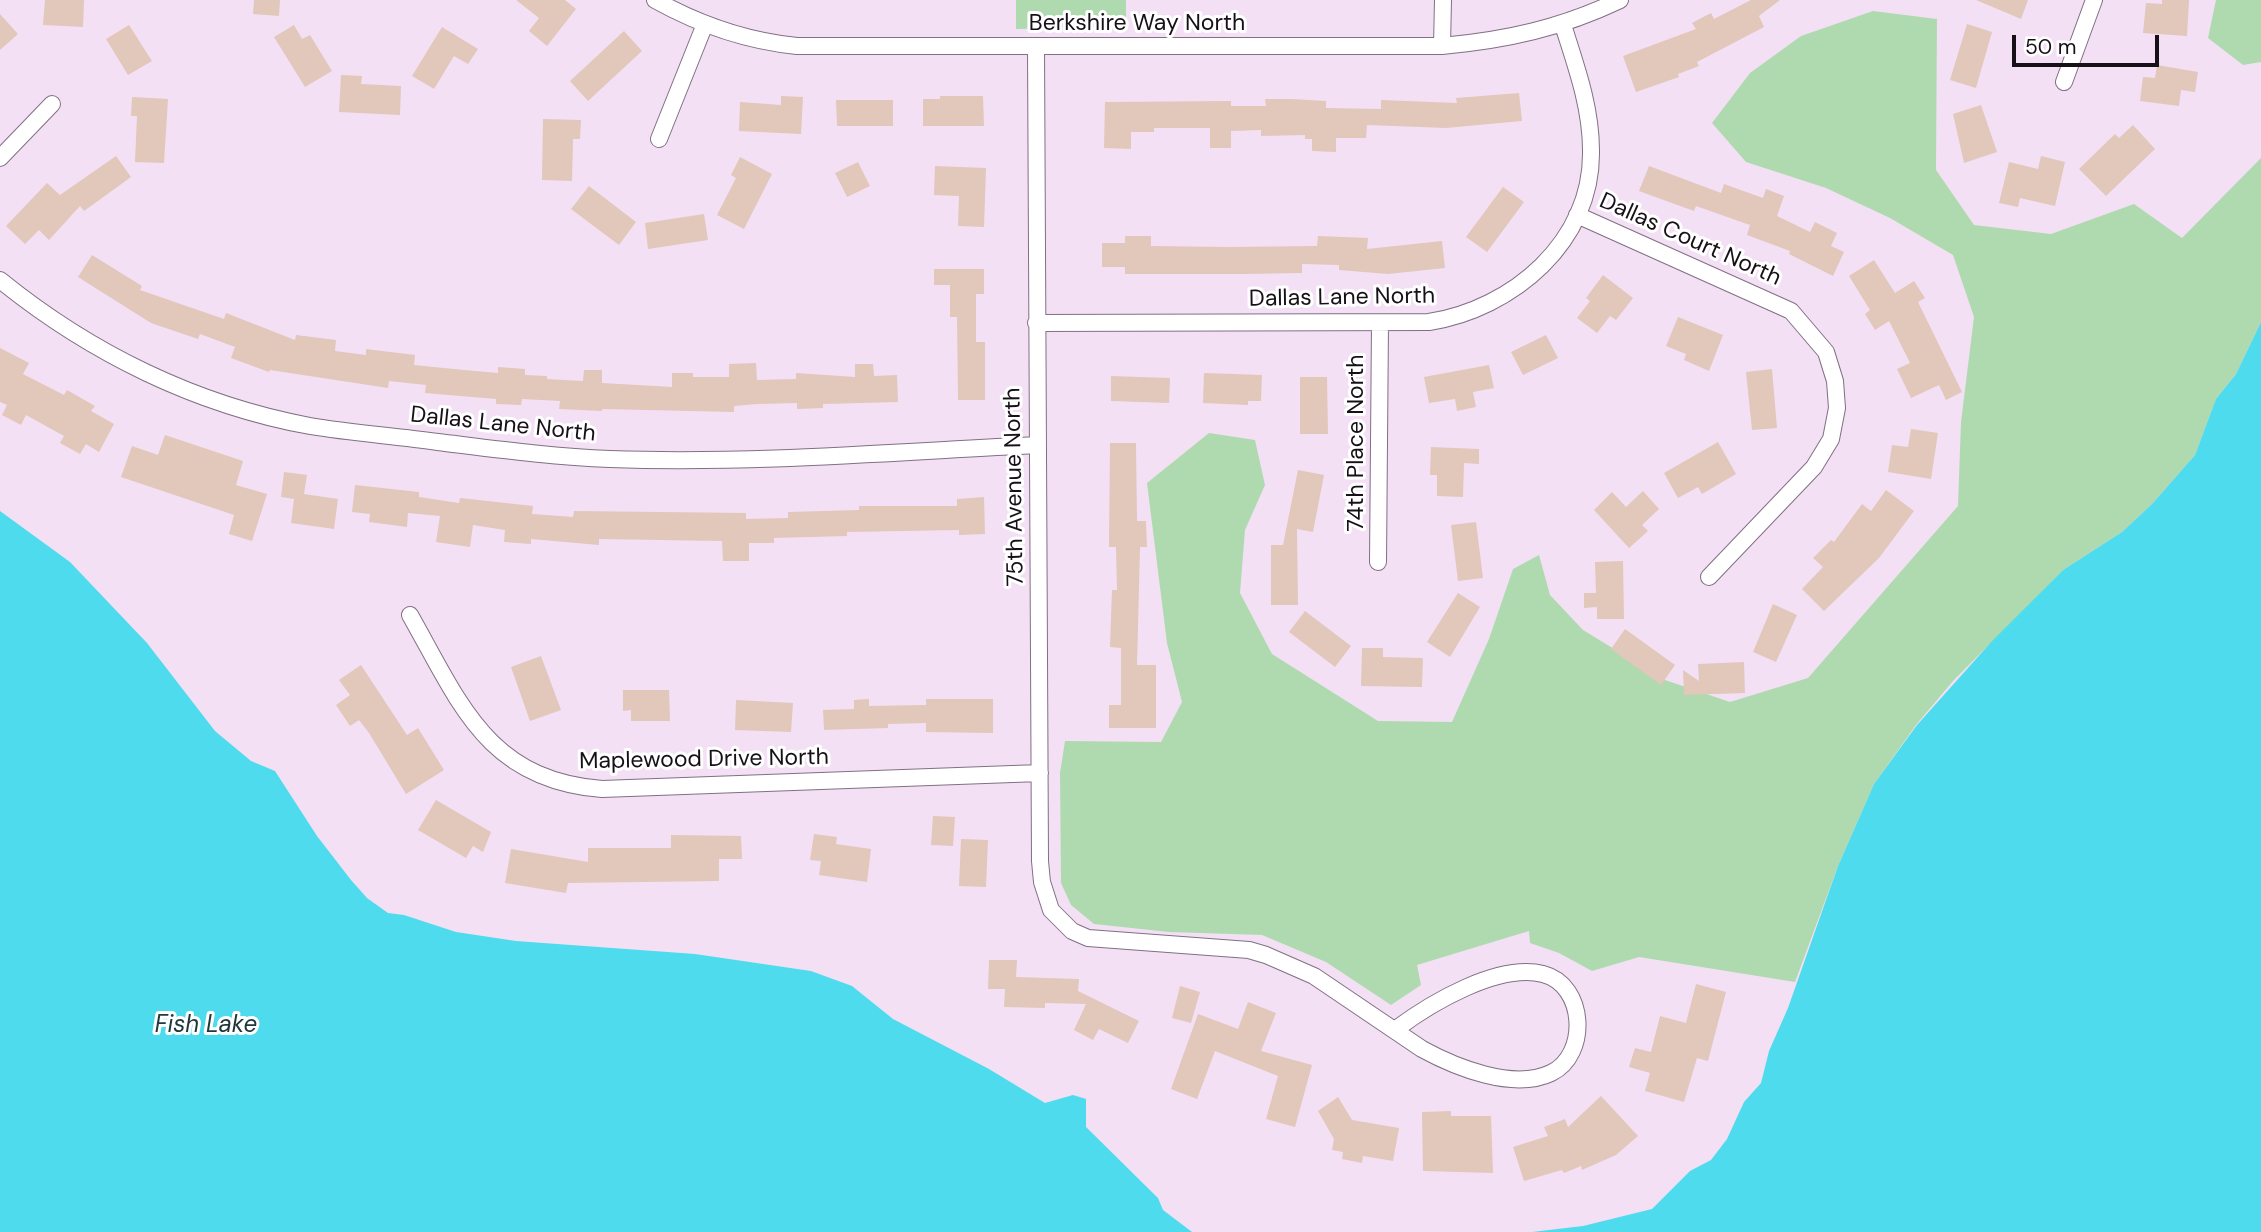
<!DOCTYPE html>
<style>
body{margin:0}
#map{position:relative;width:2261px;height:1232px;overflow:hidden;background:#f3e0f5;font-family:"DM Sans",sans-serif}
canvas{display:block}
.scale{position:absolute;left:2012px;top:35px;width:147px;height:32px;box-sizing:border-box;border:4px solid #161017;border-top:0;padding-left:9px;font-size:21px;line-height:24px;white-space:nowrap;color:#161017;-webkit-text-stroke:5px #fff;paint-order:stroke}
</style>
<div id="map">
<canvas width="2261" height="1232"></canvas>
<div class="scale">50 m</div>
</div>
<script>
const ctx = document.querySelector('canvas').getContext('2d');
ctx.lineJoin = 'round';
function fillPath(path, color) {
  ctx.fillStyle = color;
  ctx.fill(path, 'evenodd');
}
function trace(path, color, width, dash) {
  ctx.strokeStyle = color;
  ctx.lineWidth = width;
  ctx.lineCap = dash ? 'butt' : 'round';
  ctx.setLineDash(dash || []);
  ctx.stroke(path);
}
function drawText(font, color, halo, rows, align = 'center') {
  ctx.font = font + ' "DM Sans",sans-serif';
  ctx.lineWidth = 6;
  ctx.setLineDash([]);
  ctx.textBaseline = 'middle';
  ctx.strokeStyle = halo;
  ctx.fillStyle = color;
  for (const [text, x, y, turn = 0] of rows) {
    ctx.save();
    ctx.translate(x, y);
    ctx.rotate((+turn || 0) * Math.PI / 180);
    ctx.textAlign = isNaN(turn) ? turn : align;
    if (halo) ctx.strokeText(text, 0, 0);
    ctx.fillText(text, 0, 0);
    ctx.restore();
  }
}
fillPath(new Path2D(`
 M1016 0H1126V27L1016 29Z
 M2216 0H2261V62L2243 65 2208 38Z
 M1873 11 1937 19 1936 170 1974 225 2051 234 2134 204 2182 238 2261 158V322L2236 374 2216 399 2195 455 2152 504 2122 532 2063 570 1953 681 1916 725 1874 784 1838 866 1795 982 1639 957 1592 971 1559 953 1530 943 1529 931 1417 965 1421 985 1391 1005 1326 962 1262 935 1169 932 1094 924 1071 905 1061 883 1060 773 1065 741 1161 742 1182 702 1167 643 1147 483 1209 433 1255 440 1265 485 1245 530 1240 593 1272 654 1378 721 1452 722 1489 639 1513 569 1539 555 1550 595 1583 630 1665 680 1730 702 1808 678 1958 506 1961 422 1974 317 1953 255 1890 218 1826 188 1746 162 1712 123 1750 73 1801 36Z`), '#afdaaf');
fillPath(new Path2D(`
 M2261 322V1232H1532L1583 1226 1652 1209 1690 1171 1711 1160 1727 1139 1744 1102 1761 1083 1769 1051 1788 1008 1838 866 1874 784 1917 725 1993 640 2063 570 2122 532 2152 504 2195 455 2216 399 2236 374Z
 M0 511 70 562 147 643 215 731 251 761 275 771 317 836 351 880 367 898 388 913 404 915 456 932 516 941 695 954 811 971 852 986 893 1019 989 1069 1045 1103 1073 1095 1086 1099V1127L1158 1198 1163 1210 1192 1232H0Z`), '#4edbee');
fillPath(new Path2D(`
 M45 0H84L83 27 43 25Z
 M254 0H280L279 16 253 14Z
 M516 0H565L576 9 547 46 529 31 539 18Z
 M1751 0H1780L1759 16 1764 27 1697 62 1699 66 1678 74 1679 77 1636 92 1623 56 1696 29 1692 23 1711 13 1714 19Z
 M1976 0H2028L2021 19Z
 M2162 0H2189L2187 36 2143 33 2146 3 2162 4Z
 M0 14 18 34 0 50Z
 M1967 24 1992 32 1976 88 1950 80Z
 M129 25 152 61 128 75 106 39Z
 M294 25 302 39 310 35 332 71 305 87 274 37Z
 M442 27 478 49 468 64 454 56 434 89 412 76Z
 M624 31 642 51 588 101 570 81Z
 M2157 65 2198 72 2195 92 2181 90 2179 106 2140 101 2143 77 2155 78Z
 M341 75 362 76 361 84 401 86 400 115 339 112Z
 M1519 93 1522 121 1446 128 1367 125 1366 138H1336V152L1312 151V139H1305V135L1261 136V130L1231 131V148H1210V128H1154V132H1131V149L1104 148 1105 102 1231 101V106H1266L1265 99H1292L1326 101V108L1381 109V100L1457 103 1456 98Z
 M781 96 803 97 801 134 739 131 740 102 781 105Z
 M940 96H983L984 126H923V99H940Z
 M132 97 168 99 164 163 135 162 137 116H131Z
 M836 100H893V126H837Z
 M1981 105 1997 152 1964 163 1953 114Z
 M543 119 581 120 580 139H573L572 181 542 180Z
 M2133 125 2155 149 2106 196 2079 169 2115 134 2119 138Z
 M116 156 131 177 84 211 80 206 49 240 39 230 25 244 6 226 47 183 60 195Z
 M2041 156 2065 162 2055 206 2020 198 2018 207 1999 203 2009 162 2038 169Z
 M740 157 772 174 744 229 717 215 736 178 731 175Z
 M858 162 870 186 847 197 835 173Z
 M935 166 986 168 984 227 958 226 959 196 934 195Z
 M1649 166 1721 193 1724 184 1763 198 1766 189 1784 196 1777 216 1810 232 1815 222 1837 233 1831 246 1844 252 1833 276 1789 254 1790 251 1747 235 1750 225 1696 206 1694 211 1639 191Z
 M589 186 636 222 619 245 571 209Z
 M1503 187 1524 202 1487 252 1466 237Z
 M704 214 708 240 648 249 645 223Z
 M1125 236H1151V246L1229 247 1317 246 1318 236 1368 238 1367 249 1442 241 1445 268 1388 274 1339 270V265L1302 264V273L1244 274H1125V267H1102V243H1125Z
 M92 255 142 286 140 290 224 319 226 313 295 340 296 335 336 340 335 351 366 355V349L415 355 414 365 464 370 498 373V367L525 369V375L547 376V379L583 381 584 370H602V383L672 387V373H693V377H729V364L756 363 757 380 796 379V373L855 377V364H873L874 376 897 375 898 402 823 404V408L797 409V403L757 404 734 406V412L602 409V411L559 409 560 401 522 399 521 405 496 404V399L425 393 426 385 389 381 388 388 270 370 269 372 231 358 235 347 200 334 198 339 151 323 78 277Z
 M1874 260 1895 293 1914 281 1925 298 1918 302 1962 392 1946 400 1939 385 1911 398 1897 369 1910 363 1889 321 1875 330 1865 314 1870 310 1849 276Z
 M934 269H984V294H976V342H985V400H958L957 317H950V285H934Z
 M1603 275 1633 298 1616 320 1610 316 1597 333 1577 318 1590 301 1586 298Z
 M1678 317 1723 335 1709 371 1684 360 1686 354 1666 346Z
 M1546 335 1558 358 1523 375 1511 352Z
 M0 348 29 363 23 374 64 395 67 390 95 406 91 411 114 424 99 452 86 444 80 454 60 443 64 436 26 415 21 425 2 415 7 405 0 402Z
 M1489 365 1494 388 1473 392 1476 407 1457 411 1455 399 1429 403 1424 377Z
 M1772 369 1777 428 1752 430 1746 372Z
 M1204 373 1262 375 1261 401H1248V405L1203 403Z
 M1111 376 1170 378 1169 403 1111 401Z
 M1300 377H1327L1328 434H1300Z
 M1911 429 1938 433 1931 479 1888 472 1892 445 1908 447Z
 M165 435 243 461 236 485 267 494 252 541 229 534 234 515 121 477 132 446 158 455Z
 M1718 442 1736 474 1702 494 1698 487 1678 498 1664 473Z
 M1110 443H1136L1137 521H1146L1147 547H1140L1137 665H1156V728H1109V705H1121V648L1110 647 1112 590H1117L1116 547H1109Z
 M1431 447 1479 449V464L1464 463 1463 497 1437 496V475H1430Z
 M1298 470 1324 475 1313 532 1297 529 1298 605H1271V545H1283Z
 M284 472 307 475 304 494 338 499 334 529 291 523 294 499 281 497Z
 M355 485 419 492V497L459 503 460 498 533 506 532 514 573 517 574 511 746 513V519L788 518V512L859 510V506H957V499L984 497 985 534 959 535V530L847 532V536L774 538V543H749V561H723L722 541 599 539V545L531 539V544L504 542 505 530 473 525 470 547 436 542 440 516 408 513 407 527 369 522 370 514 352 512Z
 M1886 490 1914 511 1879 558 1824 611 1802 589 1823 567 1813 558 1831 540 1834 542 1862 504 1871 511Z
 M1643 491 1659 509 1642 525 1648 531 1629 548 1594 510 1612 492 1626 507Z
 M1476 522 1483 578 1458 581 1451 525Z
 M1623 561 1624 619H1597V607L1584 608V593H1596L1595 562Z
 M1458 593 1480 607 1450 657 1427 642Z
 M1773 604 1797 615 1776 662 1753 652Z
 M1305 611 1351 646 1335 667 1289 632Z
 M1625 629 1675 665 1661 685 1611 649Z
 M1362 648H1383V657L1423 658 1422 687 1361 686Z
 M541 656 561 710 530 721 511 667Z
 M1744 662 1745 693 1684 695 1683 670 1699 681 1698 664Z
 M361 665 407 735 418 728 444 770 406 794 369 733 359 720 350 726 336 705 350 695 339 680Z
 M623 690H669L670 721H631V710L623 711Z
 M869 699V706L926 705V699H993V733L926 732V723L888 724V728L824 730 823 710 854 709V700Z
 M736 700 793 703 791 732 735 730Z
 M436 800 491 832 483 852 473 846 466 858 418 830Z
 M933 816 955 817 953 846 931 845Z
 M814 834 837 837 836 844 871 849 867 882 819 875 821 861 810 860Z
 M671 835 741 836 742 859H719V881L568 883 566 893 505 883 511 849 588 862V848H671Z
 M961 839 988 840 986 887 959 886Z
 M989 960H1017L1016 977 1079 979 1078 991 1139 1021 1128 1043 1099 1029 1093 1040 1074 1030 1086 1004 1045 1003V1008L1004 1007 1005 989H988Z
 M1696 984 1726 992 1708 1061 1697 1058 1684 1102 1645 1091 1650 1073 1629 1067 1635 1048 1651 1052 1660 1016 1686 1023Z
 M1180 986 1200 992 1191 1023 1172 1018Z
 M1248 1002 1276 1013 1261 1051 1312 1065 1295 1127 1266 1119 1278 1076 1215 1051 1197 1099 1171 1089 1198 1014 1238 1029Z
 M1601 1096 1638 1136 1616 1155 1582 1170 1581 1166 1564 1173 1562 1170 1524 1181 1513 1147 1548 1136 1544 1127 1565 1119 1568 1127Z
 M1338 1097 1352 1120 1399 1128 1393 1161 1363 1156 1362 1163 1342 1159 1343 1152 1332 1150 1334 1139 1318 1111Z
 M1451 1111V1116H1491L1493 1173 1423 1171 1422 1112Z`), '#e2c7bb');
const minor = new Path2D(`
 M655 0C700 25 746 41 797 46H1442C1507 40 1561 28 1620 0
 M1442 46 1443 0
 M1036 47 1040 861 1042 882 1051 910 1072 931 1088 938 1249 950 1266 955 1314 976 1422 1049C1455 1067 1513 1091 1551 1073 1589 1055 1586 985 1543 974 1498 963 1431 1003 1396 1029
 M2064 82 2094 0
 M659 139 705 24
 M0 158 52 104
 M1577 215 1791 311 1826 352 1835 381 1837 408 1831 439 1814 467 1709 577
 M0 280C90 353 196 405 310 426 352 433 396 436 438 442 495 449 553 457 610 459 752 464 895 452 1037 445
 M1036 323 1429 322C1512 309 1593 242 1591 150 1591 107 1576 66 1563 25
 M1378 562 1380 323
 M410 615C460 703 487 780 602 789L1040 773`);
trace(minor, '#817083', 18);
trace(minor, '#fff', 16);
drawText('23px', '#161017', '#fff', [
 ["Berkshire Way North",1137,24],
 ["Dallas Court North",1690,240,24],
 ["Dallas Lane North",1342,298,-1],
 ["Dallas Lane North",503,425,6],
 ["74th Place North",1357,443,-90],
 ["75th Avenue North",1015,487,-91],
 ["Maplewood Drive North",704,760,-1]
]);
drawText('italic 24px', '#20383b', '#fff', [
 ["Fish Lake",206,1026]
]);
</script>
